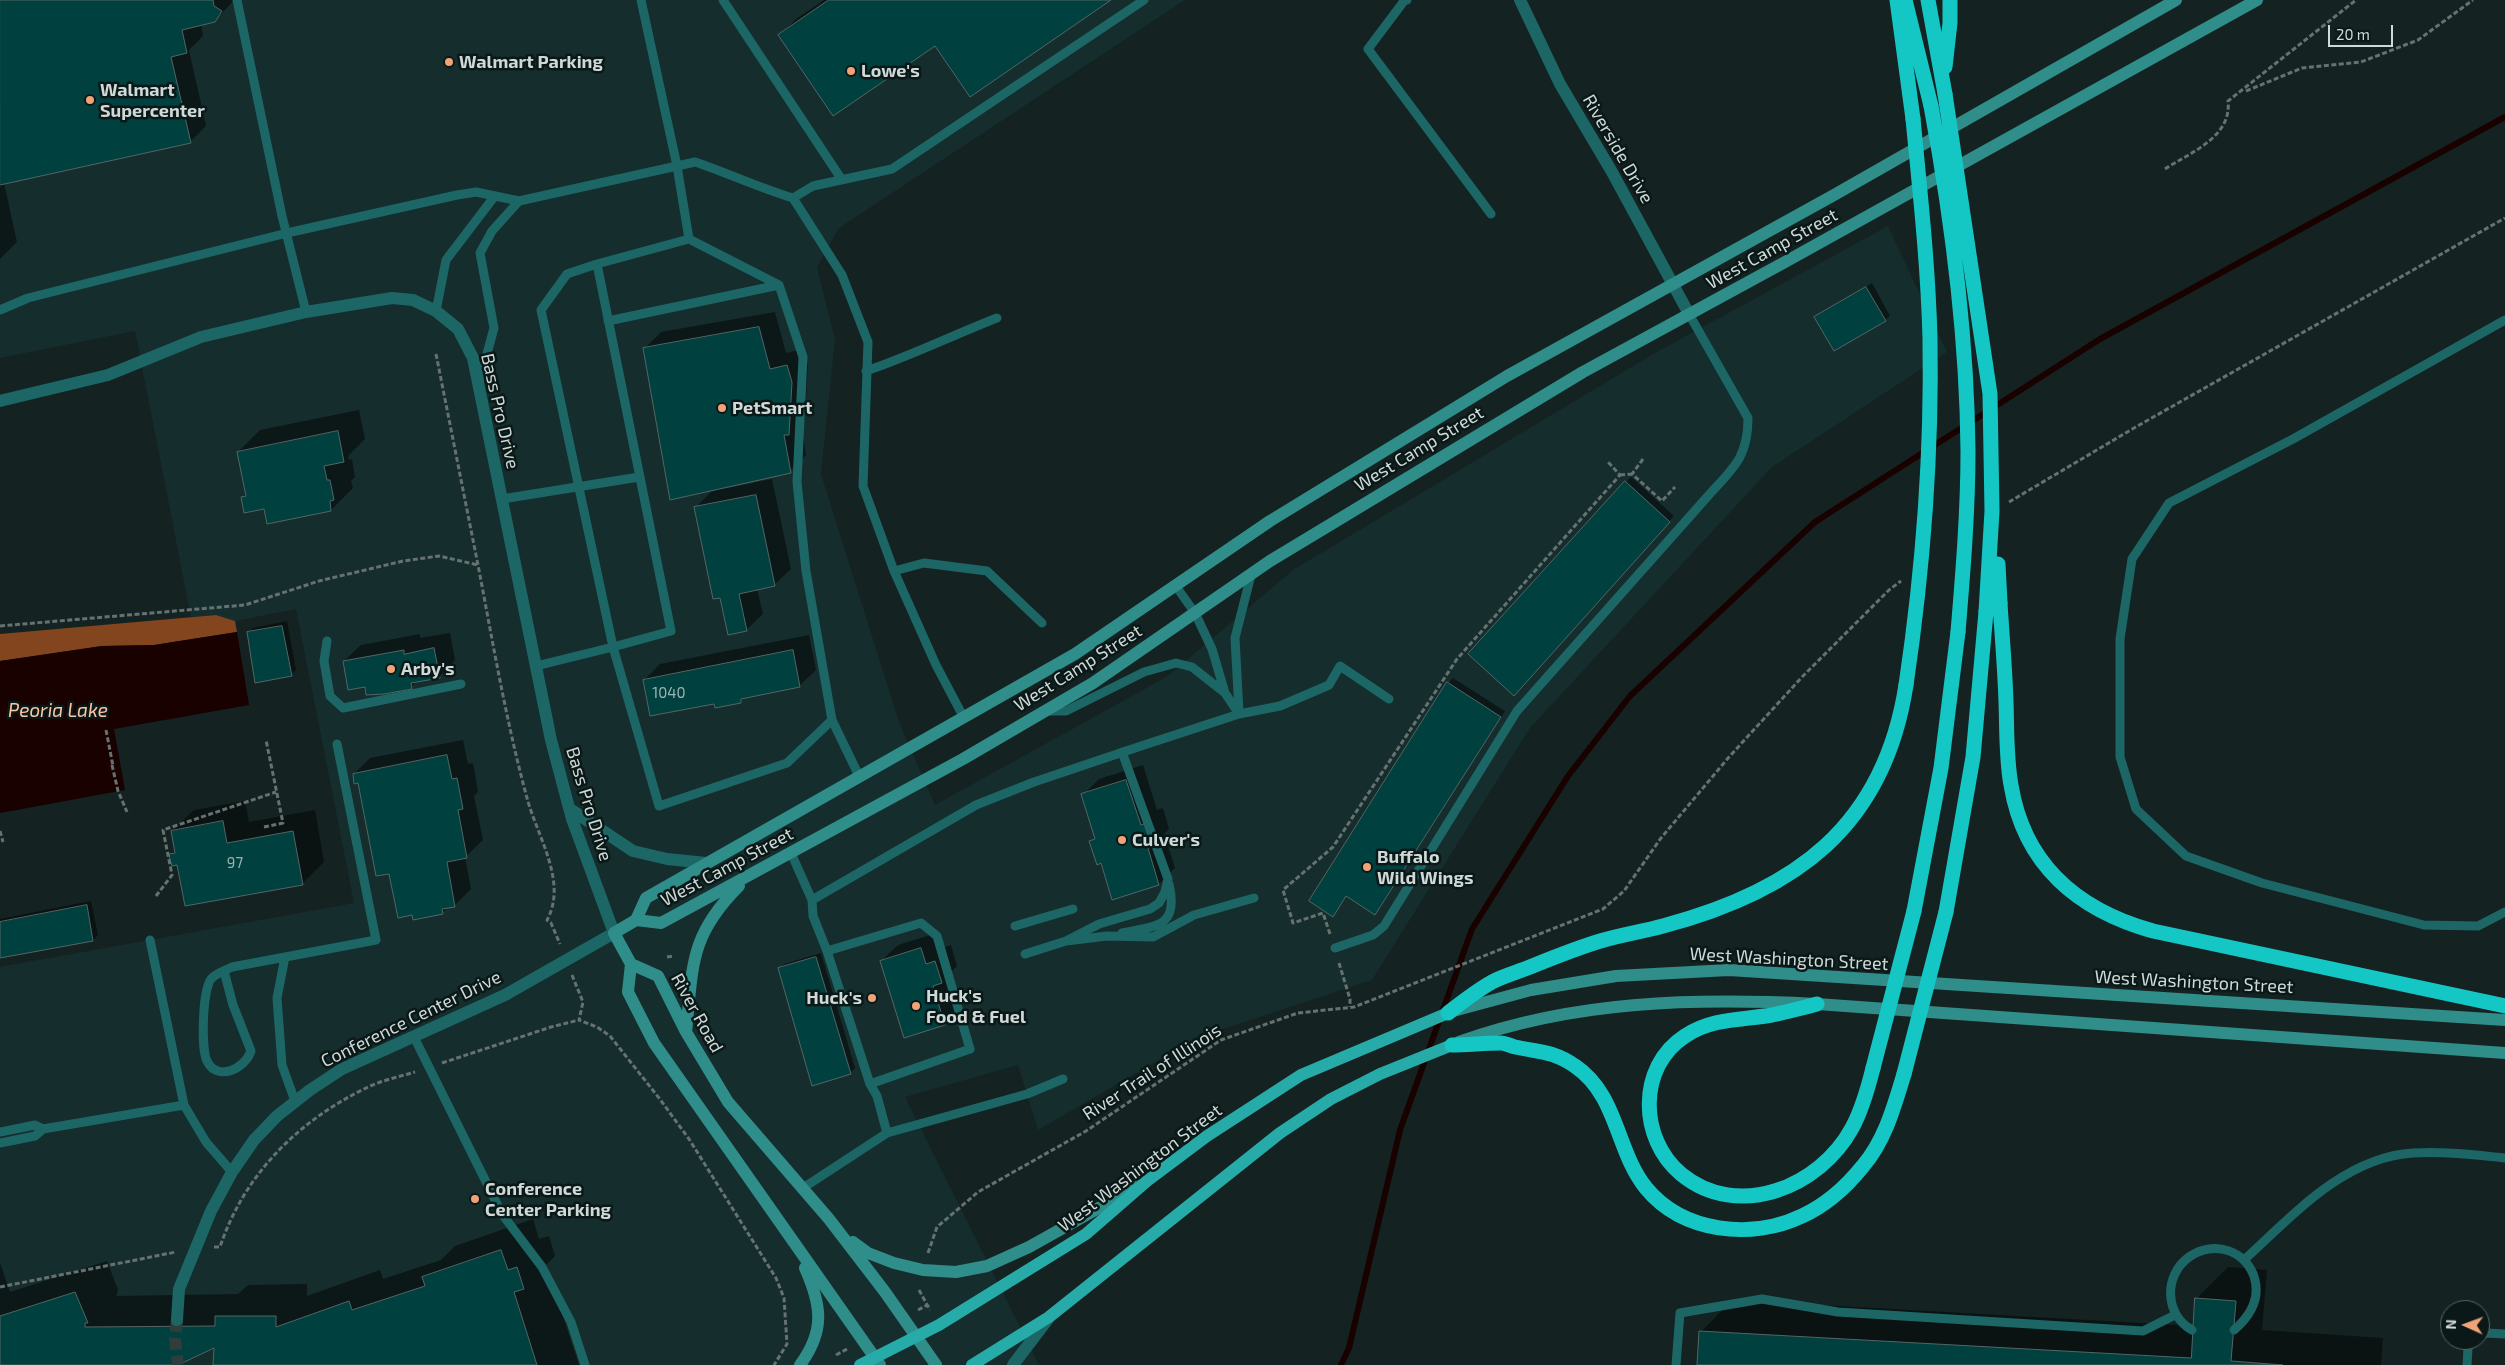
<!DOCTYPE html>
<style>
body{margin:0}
#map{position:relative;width:2505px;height:1365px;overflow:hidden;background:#142222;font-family:"Exo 2",sans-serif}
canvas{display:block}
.north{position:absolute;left:2440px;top:1300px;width:50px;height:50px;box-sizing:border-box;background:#0a1918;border:1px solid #596665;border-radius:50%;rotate:272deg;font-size:14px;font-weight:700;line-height:20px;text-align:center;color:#cfd9d8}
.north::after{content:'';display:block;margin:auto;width:18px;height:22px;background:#efa377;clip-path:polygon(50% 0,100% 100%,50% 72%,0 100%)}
.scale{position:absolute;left:2328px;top:25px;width:65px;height:22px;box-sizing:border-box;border:2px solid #cfd9d8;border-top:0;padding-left:6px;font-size:15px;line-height:18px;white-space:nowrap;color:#cfd9d8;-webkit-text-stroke:4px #0a1918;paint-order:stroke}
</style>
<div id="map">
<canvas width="2505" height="1365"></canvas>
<div class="north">N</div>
<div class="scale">20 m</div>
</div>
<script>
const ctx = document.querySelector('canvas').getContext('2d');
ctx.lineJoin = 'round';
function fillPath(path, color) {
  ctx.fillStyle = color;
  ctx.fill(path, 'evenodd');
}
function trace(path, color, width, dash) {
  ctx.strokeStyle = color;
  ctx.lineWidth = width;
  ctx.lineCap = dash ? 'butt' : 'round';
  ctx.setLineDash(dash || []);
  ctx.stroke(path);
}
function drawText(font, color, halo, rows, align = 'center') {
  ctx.font = font + ' "Exo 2",sans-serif';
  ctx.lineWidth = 5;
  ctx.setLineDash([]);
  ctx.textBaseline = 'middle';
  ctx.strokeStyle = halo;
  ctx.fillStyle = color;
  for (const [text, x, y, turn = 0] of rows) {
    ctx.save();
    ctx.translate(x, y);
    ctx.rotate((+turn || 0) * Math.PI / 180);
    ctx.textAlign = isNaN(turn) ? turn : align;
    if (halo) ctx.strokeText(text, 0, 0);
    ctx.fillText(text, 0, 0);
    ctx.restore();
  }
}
fillPath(new Path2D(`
 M0 0H1185L839 228 817 267 835 339 821 474 899 722 935 805 1168 676 1293 570 1655 353 1888 226 1947 352 1772 467 1530 728 1372 980 1196 1038 1038 1130 1018 1065 905 1097 1039 1365H0V967L354 903 296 609 235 621 216 615 191 617 135 331 0 358Z`), '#152d2c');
fillPath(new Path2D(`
 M216 615 235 621 237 632 154 645 102 646 0 661V634Z`), '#82451e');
fillPath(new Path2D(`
 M237 632 249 705 114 729 125 790 0 813V661L102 646 154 645Z`), '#190100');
fillPath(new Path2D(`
 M0 0H234L215 21 201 24 203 36 189 50 206 126 190 142 4 183 17 242 0 259Z
 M824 0H1109L936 44 780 35 796 19Z
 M1872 283 1890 316 1885 320 1816 317Z
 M775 312 786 353 803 349 808 365 805 417 801 421 806 455 790 471 727 486 728 488 772 479 791 569 774 585 757 589 763 614 746 630 721 596 695 508 714 489 645 348 661 332Z
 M359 410 365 439 348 456 349 460 352 459 355 477 351 481 353 488 331 510 265 508 242 498 246 493 238 452 260 430Z
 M1631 477 1674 516 1519 689 1470 654Z
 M287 621 296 670 291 675 248 633 253 628Z
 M450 633 455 660 439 677 418 680 411 687 366 686 344 661 361 645 420 634V638Z
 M809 635 816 670 799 686 746 696 741 701 715 702 644 680 660 664Z
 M1453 678 1505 711 1380 908 1375 913 1347 895 1333 915 1448 683Z
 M463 740 468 764 473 763 478 792 474 796 483 840 465 857 471 889 455 905 449 906 442 913 390 872 359 781 354 774 370 758Z
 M1143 765 1157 810 1163 808 1169 829 1164 834 1175 868 1159 884 1102 862 1091 841 1096 836 1083 795 1099 779Z
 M245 801 249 822 315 810 324 862 302 884 178 864 171 855 176 850 172 831 194 810Z
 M91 901 98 935 93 940 0 957V919Z
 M937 933 942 948 951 945 957 966 950 973 961 1008 944 1024 881 961 898 945Z
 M821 953 855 1068 850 1073 779 969 784 964Z
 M533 1219 539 1239 549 1236 555 1256 546 1265 579 1365H217L215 1346 176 1365H0V1263L10 1292 107 1261 118 1290 116 1296 238 1294 248 1285 307 1284V1296L380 1270 383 1279 441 1260 455 1246Z
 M2228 1267 2267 1270 2262 1330 2383 1338 2381 1365H1698L1701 1332 1732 1300 2194 1326 2196 1299Z`), '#0007');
trace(new Path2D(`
 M1341 1365 1349 1348 1400 1130 1472 929 1568 776 1630 696 1815 522 2100 339 2505 117`), '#190100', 6);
const building = new Path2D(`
 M0 0H213L214 6 222 11 215 22 182 30 187 53 171 57 191 143 0 185Z
 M829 0H1111L970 97 935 46 833 116 778 35Z
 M1866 287 1886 321 1834 351 1814 317Z
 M759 327 770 369 787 365 792 382 789 435H784L791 473 670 500 643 348Z
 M338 431 344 462 324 466 327 480H330L334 500 330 501 331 511 267 524 264 509 244 513 241 497 246 496 237 452Z
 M1625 481 1670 522 1514 696 1468 654Z
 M756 495 775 586 739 594 747 631 728 635 720 598 713 599 694 507Z
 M282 626 292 676 255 683 247 632Z
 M434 648 440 678 411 683 412 689 384 694 366 695 365 687 348 690 343 661 404 650V654Z
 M793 650 800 687 741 699V703L715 708 714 704 650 716 643 680Z
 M1447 682 1501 717 1375 915 1346 896 1333 917 1309 901Z
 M447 755 452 779 457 778 463 809 458 810 467 858 447 862 455 907 442 909 443 914 413 920 412 915 398 918 389 874 376 876 358 783 354 784 353 774Z
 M1126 780 1141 825 1146 823 1154 847 1148 848 1159 885 1112 900 1101 863 1097 865 1089 841 1095 839 1081 794Z
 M223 821 227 843 293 831 303 885 185 906 177 865 172 866 170 860 169 854 175 853 171 831Z
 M87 905 93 941 0 958V922Z
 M921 948 926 964 935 961 942 983 933 986 945 1025 904 1038 880 961Z
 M816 957 851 1074 812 1086 778 968Z
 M501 1250 508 1270 517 1267 524 1289 514 1292 537 1365H213L214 1348 178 1365H0V1316L75 1292 88 1323H85V1327L215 1326V1316H276V1327L349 1301 352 1310 425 1286 422 1277Z
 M2195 1298 2236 1301 2231 1361 2283 1365H1697L1699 1331 2191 1358Z`);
fillPath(building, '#00403f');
trace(building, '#546564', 1);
trace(new Path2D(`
 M177 1320 175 1339 178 1365`), '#303d3d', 12, [12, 6]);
trace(new Path2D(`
 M2246 91 2302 68 2361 62 2418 40 2473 0
 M2165 169C2191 152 2232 137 2228 101L2356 0
 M436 354C450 424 464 495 478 565 493 643 506 721 527 798 537 836 568 882 547 920L551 923 560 944
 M1643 459 1632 474 1662 501 1675 487
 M1620 475 1632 474
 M2009 502 2134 428 2505 218
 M0 626 245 605 319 581 403 561 439 556 478 565
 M106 730 113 766
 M112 765 118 791 127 812
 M264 827 283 823 266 740
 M0 831 3 842
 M156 896 172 875 163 830 276 792
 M1330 934 1323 913 1293 923 1283 890 1333 847 1457 659 1620 475 1608 462
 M667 957 673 956
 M1339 963 1350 999V1007
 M572 975 583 1002 579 1020 597 1027 610 1036 659 1098 689 1139 776 1278 784 1298 787 1344 774 1365
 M442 1063 551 1027 579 1020
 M214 1247H220C244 1175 297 1122 364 1089 379 1081 398 1077 415 1072
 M928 1253 937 1227 978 1192 1086 1131 1221 1040 1298 1013 1354 1007 1603 909 1624 891 1661 838 1729 757 1802 677 1889 590 1901 581
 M0 1287 176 1252
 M919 1290 930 1310
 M918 1310 927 1305
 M836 1355 849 1348`), '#657271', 3, [5, 2.5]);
trace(new Path2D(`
 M237 0 282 216 306 312
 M641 0 677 166 689 239 779 285 803 357 797 482 806 571 832 720
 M723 0 842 180
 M1407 0 1404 1 1368 49 1491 214
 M793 198 842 275 868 342 863 486 894 571 936 665 964 718
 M597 264 671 631 613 647 541 310 567 274Z
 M597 264 689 239
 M0 310 28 298 287 233 457 195 476 192 519 201 695 162C728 173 759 188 793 198L813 186 892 169 1144 0
 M436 311 446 260 494 197
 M2505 320 2293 439 2169 503 2132 559 2120 639V757L2136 809 2186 856 2262 883 2424 925 2478 926 2505 912
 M608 321 779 285
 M866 371C911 356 953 335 997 318
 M479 383 494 328 480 253 492 231 519 201
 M502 499 639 477
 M894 571 924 563 987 571 1042 623
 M1175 585 1195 613 1212 649 1225 693 1239 714
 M327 641 324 661 330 696 343 708 461 684
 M536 666 613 647 659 806 787 763 832 720 859 776
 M1047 711H1066L1144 672 1176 663 1192 667 1225 693
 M1239 712 1235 638 1251 575
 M791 853 812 900 813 916 827 951 870 1084 877 1096 887 1133
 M812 900 976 805 1034 782 1138 747 1239 714 1280 706 1329 685 1340 666 1389 699
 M1015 926 1073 909
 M1122 933C1157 926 1179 927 1169 884
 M150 940 184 1105 206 1142 232 1172
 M1066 941 1099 924 1150 909 1159 903 1165 892 1168 879 1122 752
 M1335 948 1373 935 1384 926 1517 711 1708 496C1733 468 1748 458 1748 418L1689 314
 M827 951 921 923 937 936 970 1049 870 1084
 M1025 954 1066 941 1107 936 1153 937 1194 915 1254 898
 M285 957 277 998 282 1065 295 1101
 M224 971 233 1005 251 1051C245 1069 217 1082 207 1061 201 1049 202 987 212 978 217 973 226 970 232 967L376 940 337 744
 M414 1037 502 1214 542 1267 571 1322 585 1365
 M0 1132 35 1125 43 1129 184 1105
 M0 1143 35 1136 43 1129
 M803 1188 887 1133 1027 1094 1063 1079
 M2245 1259C2293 1215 2345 1157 2413 1153 2443 1151 2475 1155 2505 1158
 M2192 1330C2165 1315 2163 1276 2189 1257 2214 1239 2248 1251 2255 1280 2260 1301 2249 1317 2234 1330
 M2480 1335 2487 1333 2505 1334
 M1676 1365 1680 1313 1762 1299 1838 1312 2143 1331 2175 1315
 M2467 1365 2468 1348 2473 1340`), '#1c6766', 9);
trace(new Path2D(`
 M1520 0 1560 84 1612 172 1689 314
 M0 401 108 375 201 337 306 312 392 298 413 300 436 311 458 329 473 358 551 740 572 819 614 933 505 995 342 1069 310 1090 277 1116 254 1140 232 1172 211 1211 179 1289 177 1320
 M570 809 633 851 667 859 706 863
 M1013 1365 1048 1319`), '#1c6766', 12);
trace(new Path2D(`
 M636 920 661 923 963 759 1093 683 1270 561 1583 372 1785 262 2257 0
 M636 920 646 898 1075 654 1270 521 1507 376 1834 195 2176 0
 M631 964 658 976 686 1032 728 1102 829 1219 885 1292 936 1365
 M631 964 628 992 654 1043 880 1365
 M631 964 614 933 636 920
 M1453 1011 1531 990 1616 976 1729 970 2505 1020
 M686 1032C693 966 689 936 739 886
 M1459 1042C1575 1000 1695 998 1817 1004L2505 1053
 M853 1242 868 1253 894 1263 923 1270 956 1272 987 1266 1029 1247 1138 1186
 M800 1365C825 1331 822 1306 805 1268`), '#2f8d8a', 12);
trace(new Path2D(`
 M860 1365 939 1325 1086 1234 1147 1181 1207 1136 1301 1075 1448 1013
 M972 1365 1049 1317 1280 1133 1331 1099 1380 1074 1452 1045`), '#27aba9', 12);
trace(new Path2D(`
 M1897 0 1913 119
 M1905 0 1931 106
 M1928 0 1945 94
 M1945 67 1950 23V0
 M2000 603C2002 636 2005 669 2006 702 2007 729 2006 758 2011 785 2024 865 2078 910 2153 931L2505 1006
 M1914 911 1941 768 1958 632
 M1946 912 1973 757 1986 612
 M1817 1004C1802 1008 1787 1012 1772 1015 1742 1020 1712 1018 1685 1036 1637 1067 1639 1139 1681 1174 1738 1221 1820 1187 1852 1128 1862 1110 1868 1088 1873 1068
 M1448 1013C1462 1002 1476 991 1492 982 1503 976 1518 972 1530 967 1552 958 1575 949 1597 942 1619 935 1641 932 1663 926 1795 891 1884 827 1906 685
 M1452 1045C1468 1045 1484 1043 1501 1043 1506 1043 1510 1046 1515 1047 1539 1052 1554 1051 1575 1066 1618 1095 1616 1151 1646 1188 1683 1233 1752 1240 1802 1216 1826 1205 1847 1186 1863 1166 1885 1140 1894 1107 1904 1074`), '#15c7c4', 15);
trace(new Path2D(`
 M1945 94 1990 394 1992 511 1986 612
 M1931 106C1952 219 1967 335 1968 451 1968 511 1963 572 1958 632
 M1998 564 2000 603
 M1906 685C1923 570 1932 454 1930 338 1928 264 1920 192 1913 119
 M1873 1068 1914 911
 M1904 1074 1946 912`), '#15c7c4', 15);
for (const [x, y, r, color] of [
 [449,62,5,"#efa377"],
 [851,71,5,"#efa377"],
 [90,100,5,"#efa377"],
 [722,408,5,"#efa377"],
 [391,669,5,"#efa377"],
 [1122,840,5,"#efa377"],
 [1367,867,5,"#efa377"],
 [872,998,5,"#efa377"],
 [916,1006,5,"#efa377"],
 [475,1199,5,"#efa377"]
]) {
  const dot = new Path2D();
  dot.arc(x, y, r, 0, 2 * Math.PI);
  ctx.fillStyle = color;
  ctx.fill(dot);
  trace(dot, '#0a1918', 2);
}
drawText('15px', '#9bb3b2', null, [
 ["1040",669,693],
 ["97",235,863]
]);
drawText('bold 18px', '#cfd9d8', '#0a1918', [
 ["Walmart Parking",459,62],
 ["Lowe's",861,71],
 ["Walmart",100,90],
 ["Supercenter",100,111],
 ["PetSmart",732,408],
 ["Arby's",401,669],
 ["Culver's",1132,840],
 ["Buffalo",1377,857],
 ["Wild Wings",1377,878],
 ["Huck's",926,996],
 ["Food & Fuel",926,1017],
 ["Huck's",862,998,"right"],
 ["Conference",485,1189],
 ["Center Parking",485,1210]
], 'left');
drawText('18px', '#cfd9d8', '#0a1918', [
 ["Riverside Drive",1618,149,60],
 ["West Camp Street",1772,249,-29],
 ["Bass Pro Drive",500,411,77],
 ["West Camp Street",1419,449,-31],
 ["West Camp Street",1078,668,-32],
 ["Bass Pro Drive",589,804,73],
 ["West Camp Street",727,867,-28],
 ["West Washington Street",1789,959,3],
 ["West Washington Street",2194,982,3],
 ["River Road",697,1013,61],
 ["Conference Center Drive",411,1019,-26],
 ["River Trail of Illinois",1152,1072,-33],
 ["West Washington Street",1140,1168,-37]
]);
drawText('italic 19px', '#fdc5a6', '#0a1918', [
 ["Peoria Lake",58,711]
]);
</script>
